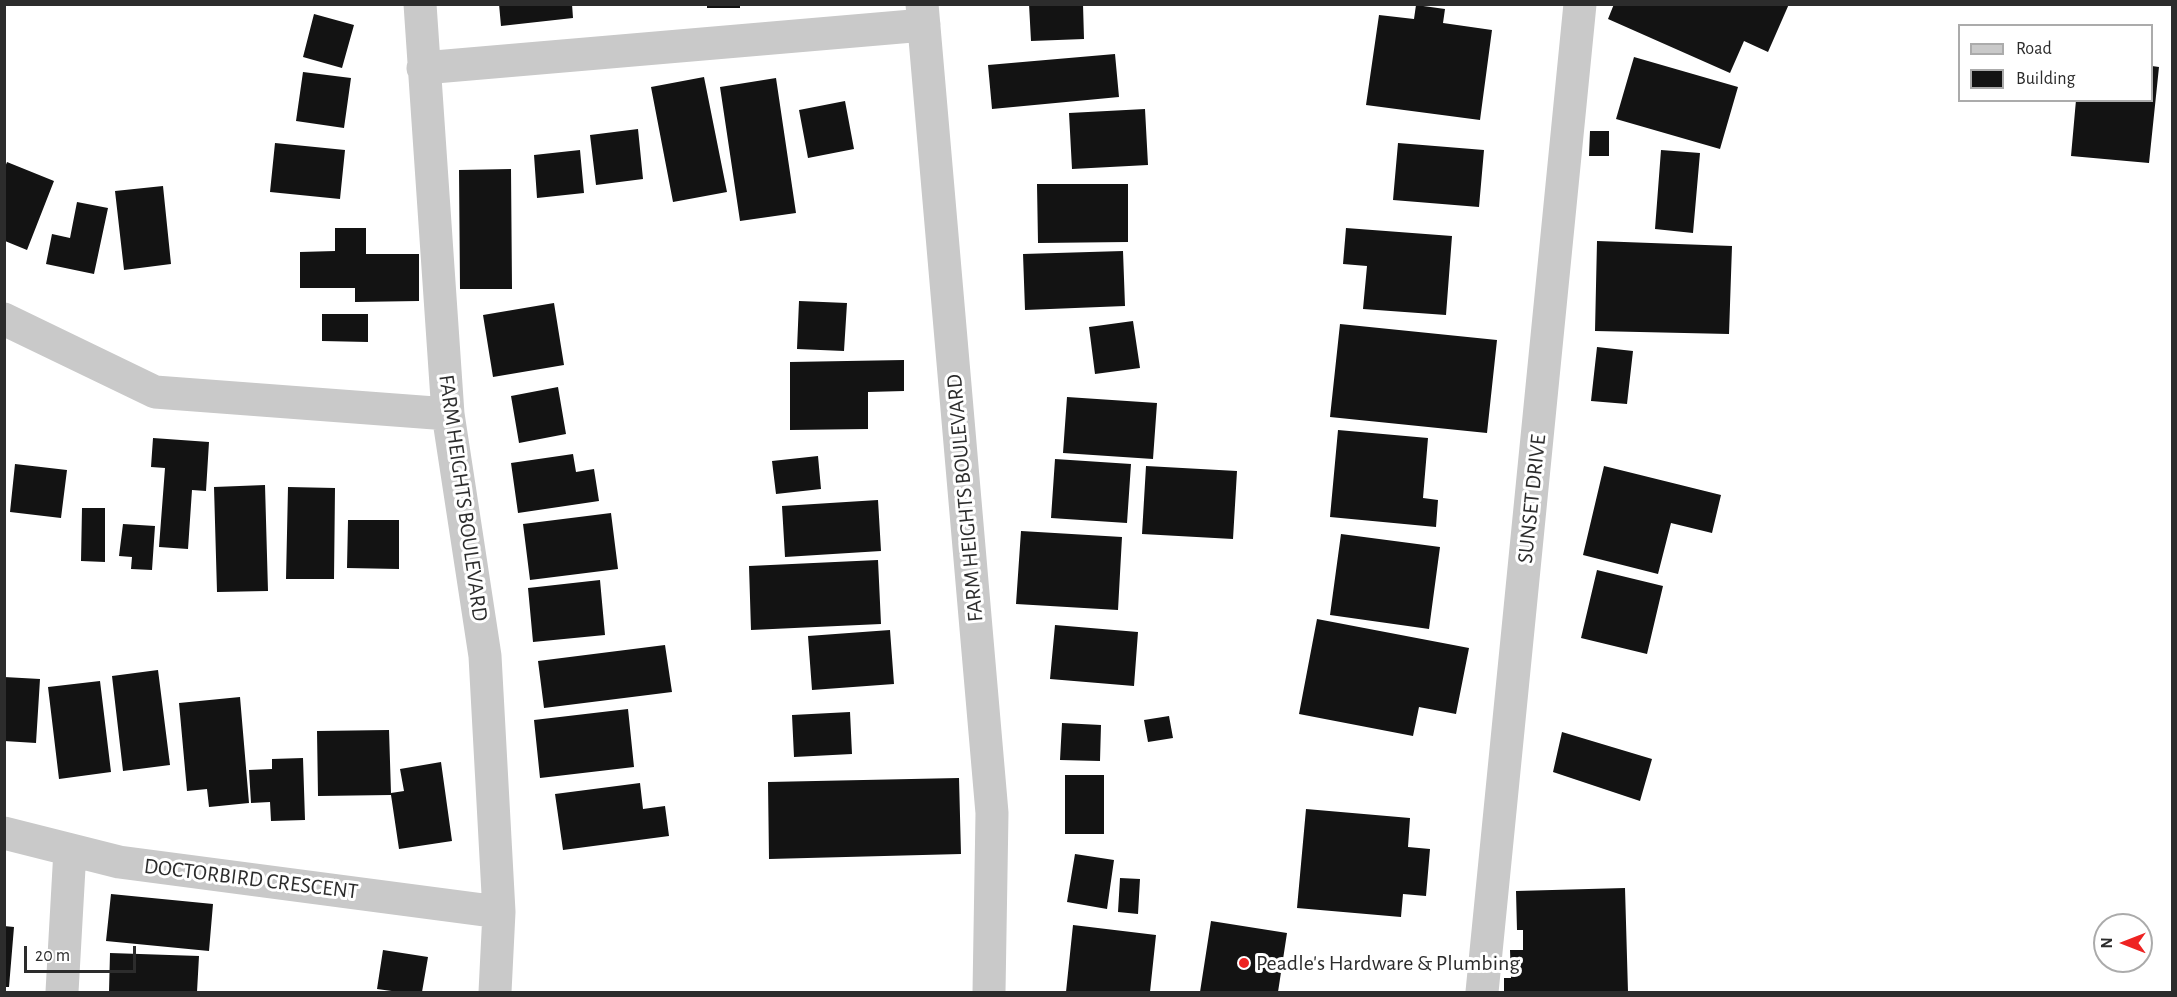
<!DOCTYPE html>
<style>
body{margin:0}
#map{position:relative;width:2177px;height:997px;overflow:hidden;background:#fff;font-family:"Alegreya Sans",sans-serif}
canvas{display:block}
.frame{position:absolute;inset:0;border:6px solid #2c2c2c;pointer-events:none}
.legend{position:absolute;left:1958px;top:24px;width:195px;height:78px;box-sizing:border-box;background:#fff;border:2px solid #ababab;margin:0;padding:8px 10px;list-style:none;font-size:18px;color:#2c2c2c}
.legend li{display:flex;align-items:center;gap:12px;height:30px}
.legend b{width:30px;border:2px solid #ababab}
.north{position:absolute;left:2093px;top:913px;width:60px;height:60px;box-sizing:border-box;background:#fff;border:2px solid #ababab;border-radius:50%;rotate:270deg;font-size:16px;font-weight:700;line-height:24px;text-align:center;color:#2c2c2c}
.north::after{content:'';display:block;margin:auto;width:21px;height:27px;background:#ee2322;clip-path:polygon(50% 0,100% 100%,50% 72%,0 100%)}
.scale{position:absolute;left:24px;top:946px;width:112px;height:27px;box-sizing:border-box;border:3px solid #2c2c2c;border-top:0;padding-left:8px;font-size:18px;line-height:21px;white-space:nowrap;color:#2c2c2c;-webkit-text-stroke:4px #fff;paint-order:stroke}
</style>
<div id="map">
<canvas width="2177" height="997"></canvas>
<div class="frame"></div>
<ul class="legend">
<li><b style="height:8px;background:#c9c9c9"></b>Road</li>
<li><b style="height:16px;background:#131313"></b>Building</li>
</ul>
<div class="north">N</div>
<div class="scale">20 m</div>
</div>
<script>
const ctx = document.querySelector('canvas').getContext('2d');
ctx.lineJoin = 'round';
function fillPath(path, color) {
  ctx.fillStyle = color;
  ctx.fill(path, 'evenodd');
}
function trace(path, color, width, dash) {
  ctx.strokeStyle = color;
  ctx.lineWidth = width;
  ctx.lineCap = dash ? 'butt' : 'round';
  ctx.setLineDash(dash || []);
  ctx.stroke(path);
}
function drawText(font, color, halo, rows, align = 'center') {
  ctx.font = font + ' "Alegreya Sans",sans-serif';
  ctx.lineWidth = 6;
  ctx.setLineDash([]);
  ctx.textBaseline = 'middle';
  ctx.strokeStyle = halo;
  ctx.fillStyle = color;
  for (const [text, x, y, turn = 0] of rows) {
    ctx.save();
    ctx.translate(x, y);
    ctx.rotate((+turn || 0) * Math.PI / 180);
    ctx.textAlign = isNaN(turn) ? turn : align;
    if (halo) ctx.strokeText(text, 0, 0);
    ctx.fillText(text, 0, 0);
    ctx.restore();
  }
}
fillPath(new Path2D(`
 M499 4H572L573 18 501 26Z
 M707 4H740V8H707Z
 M1029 4H1083L1084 39 1031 41Z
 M1614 4H1789L1768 52 1744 41 1730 73 1608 19Z
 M1416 5 1445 9 1443 23 1492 30 1480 120 1366 105 1379 15 1414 19Z
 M314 14 354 25 342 68 303 57Z
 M1115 54 1119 97 992 109 988 65Z
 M1634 57 1738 87 1720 149 1616 119Z
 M2152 66 2159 67 2149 163 2071 156 2076 100H2152Z
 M303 72 351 78 344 128 296 121Z
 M704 77 727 192 673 202 651 87Z
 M776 78 796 213 740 221 720 87Z
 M845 101 854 149 808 158 799 110Z
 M1145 109 1148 165 1072 169 1069 113Z
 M638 129 643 179 596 185 590 135Z
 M1590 131H1609V156H1589Z
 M275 143 345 150 340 199 270 192Z
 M1398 143 1484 150 1479 207 1393 200Z
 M580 150 584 193 537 198 534 155Z
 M1661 150 1700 153 1693 233 1655 229Z
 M7 162 54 181 27 250 5 241V167Z
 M511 169 512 289H460L459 170Z
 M1037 184H1128V242L1038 243Z
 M163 186 171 264 124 270 115 191Z
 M77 202 108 208 94 274 46 264 52 234 70 238Z
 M335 228H366V254H419V301L355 302V288H300V252L335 251Z
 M1346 228 1452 236 1446 315 1363 309 1367 266 1343 264Z
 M1597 241 1732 246 1729 334 1595 331Z
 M1123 251 1125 306 1025 310 1023 254Z
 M799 301 847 303 844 351 797 349Z
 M554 303 564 365 493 377 483 315Z
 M322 314H368V342L322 341Z
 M1133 321 1140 368 1095 374 1089 327Z
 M1340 324 1497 340 1487 433 1330 417Z
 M1597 347 1633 351 1627 404 1591 401Z
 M904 360V391L868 392V429L790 430V362Z
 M558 387 566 434 519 443 511 396Z
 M1067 397 1157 403 1153 459 1063 453Z
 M1338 430 1428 438 1423 498 1438 500 1436 527 1330 517Z
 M153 438 209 442 206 491 192 490 188 549 159 547 165 468 151 467Z
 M573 454 576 472 594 469 599 501 518 513 511 463Z
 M818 456 821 489 776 494 772 461Z
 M1055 459 1131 464 1127 523 1051 518Z
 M15 464 67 470 61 518 10 512Z
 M1146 466 1237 471 1233 539 1142 534Z
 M1604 466 1721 495 1712 533 1671 523 1658 574 1583 555Z
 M265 485 268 591 217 592 214 487Z
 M288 487 335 488 334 579H286Z
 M878 500 881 551 785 557 782 506Z
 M82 508H105V562L81 561Z
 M611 513 618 569 530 580 523 524Z
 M348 520H399V569L347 568Z
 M123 524 155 526 152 570 131 569 132 557 119 556Z
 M1021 531 1122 537 1118 610 1016 604Z
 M1341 534 1440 547 1429 629 1330 615Z
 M878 560 881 624 751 630 749 566Z
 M1597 570 1663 586 1647 654 1581 638Z
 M600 580 605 635 533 642 528 588Z
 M1317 619 1469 648 1456 714 1419 707 1413 736 1299 714Z
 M1055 625 1138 632 1134 686 1050 679Z
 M890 630 894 684 812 690 808 636Z
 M665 645 672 692 544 708 538 661Z
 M158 670 170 765 123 771 112 676Z
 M4 677 40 679 36 743 4 741Z
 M100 681 111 772 59 779 48 687Z
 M240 697 249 803 209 807 207 789 187 791 179 703Z
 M628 709 634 767 540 778 534 720Z
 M850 712 852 754 794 757 792 715Z
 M1169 716 1173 738 1148 742 1144 720Z
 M1062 723 1101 725 1100 761 1060 760Z
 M389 730 391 793 404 791 400 769 441 762 452 841 399 849 391 795 318 796 317 731Z
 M1562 732 1652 759 1640 801 1553 772Z
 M303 758 305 820 271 821 270 802 251 803 249 770 272 769V759Z
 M1065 775H1104V834H1065Z
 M959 778 961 854 769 859 768 782Z
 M640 783 643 809 665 806 669 836 563 850 555 794Z
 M1306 809 1410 818 1408 847 1430 849 1426 896 1403 894 1401 917 1297 908Z
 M1075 854 1114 860 1107 909 1067 902Z
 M1120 878 1140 879 1138 914 1118 912Z
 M1625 888 1628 992H1504V978H1511L1510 950H1523V930H1517L1516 891Z
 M111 894 213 904 209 951 106 941Z
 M1211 921 1287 933 1278 992H1200Z
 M1073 925 1156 935 1150 992H1066Z
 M4 926 14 927 9 987H4Z
 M383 950 428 957 422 992H399L377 989Z
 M110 953 199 956 197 992H109Z`), '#131313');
trace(new Path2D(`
 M420 4 448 414 485 656 499 912 495 992
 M922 4 992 813 989 992
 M423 68 924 25
 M4 319 155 392 448 414
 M4 833 119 862 499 912
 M62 992 70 850
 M1482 992 1580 4`), '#c9c9c9', 33);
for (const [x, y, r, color] of [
 [1244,963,6,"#ee2322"]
]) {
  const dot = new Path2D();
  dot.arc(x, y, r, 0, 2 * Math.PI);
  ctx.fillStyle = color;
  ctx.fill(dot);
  trace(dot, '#fff', 2);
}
drawText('22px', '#2c2c2c', '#fff', [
 ["FARM HEIGHTS BOULEVARD",463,498,82],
 ["FARM HEIGHTS BOULEVARD",965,498,-95],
 ["SUNSET DRIVE",1532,499,-84],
 ["DOCTORBIRD CRESCENT",251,879,7]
]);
drawText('22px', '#2c2c2c', '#fff', [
 ["Peadle's Hardware & Plumbing",1256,963]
], 'left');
</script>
